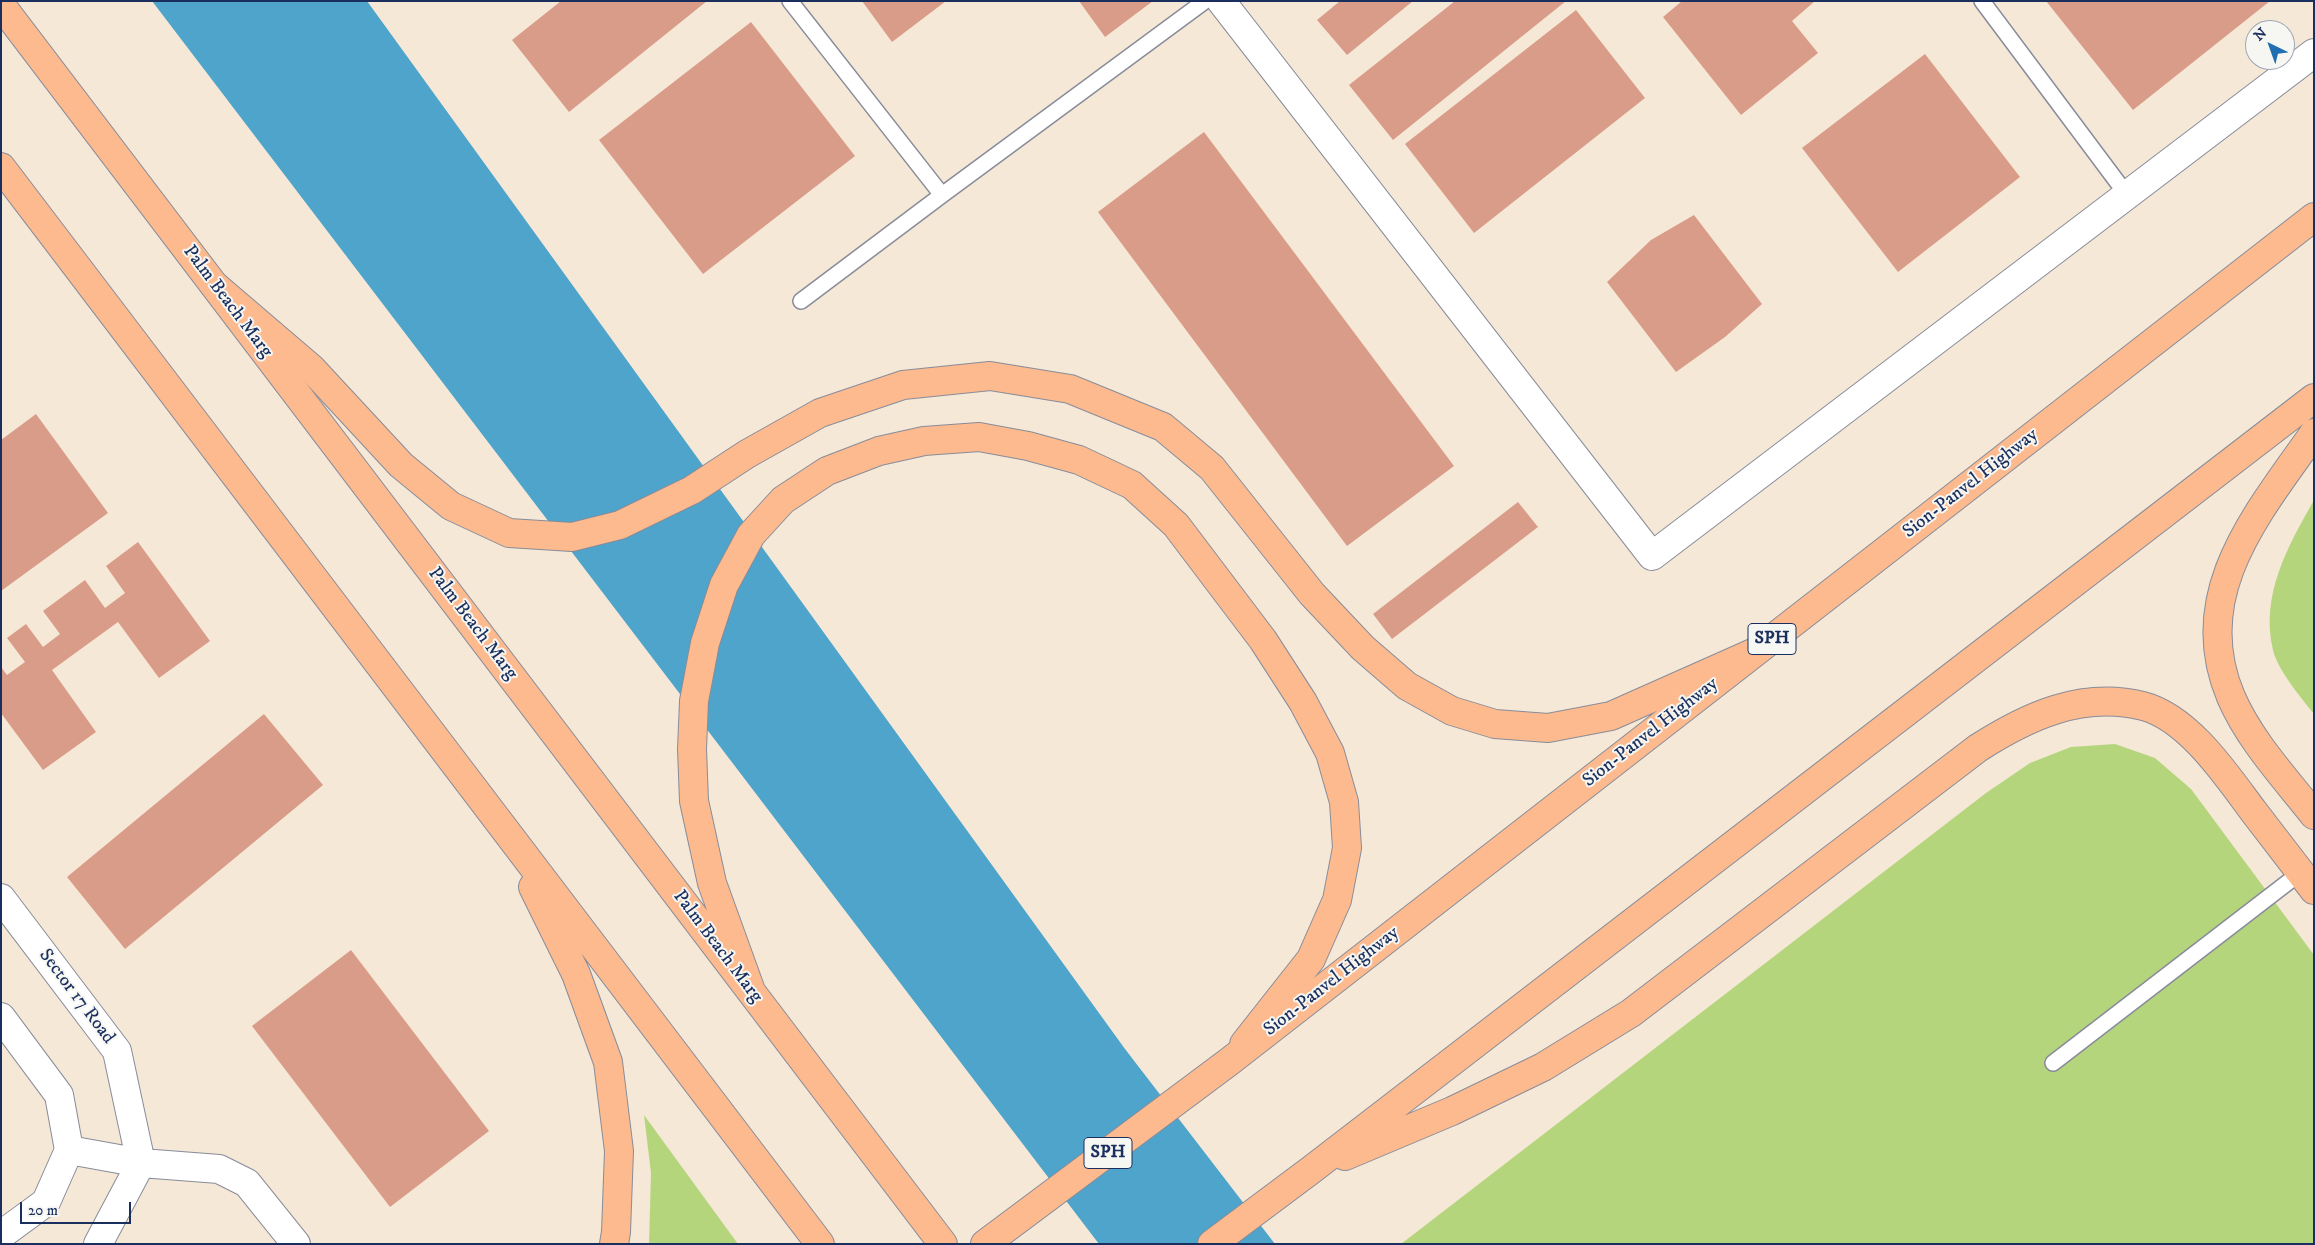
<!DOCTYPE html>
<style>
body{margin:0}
#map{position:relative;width:2315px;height:1245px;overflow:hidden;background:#f5e8d7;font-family:"IM FELL DW Pica",serif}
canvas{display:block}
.frame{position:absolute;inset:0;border:2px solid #1b2f5e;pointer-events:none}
.north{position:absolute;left:2245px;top:20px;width:50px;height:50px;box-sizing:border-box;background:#f6f6f2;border:1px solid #9ea6b7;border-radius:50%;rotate:318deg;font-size:14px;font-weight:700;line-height:20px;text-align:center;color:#1b2f5e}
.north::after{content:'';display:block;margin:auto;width:18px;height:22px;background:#1f6fb2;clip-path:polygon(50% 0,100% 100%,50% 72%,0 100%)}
.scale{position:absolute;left:20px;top:1202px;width:111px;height:22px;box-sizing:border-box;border:2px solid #1b2f5e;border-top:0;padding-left:6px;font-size:15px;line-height:18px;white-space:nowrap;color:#1b2f5e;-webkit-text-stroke:4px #f6f6f2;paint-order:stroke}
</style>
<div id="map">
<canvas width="2315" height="1245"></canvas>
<div class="frame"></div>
<div class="north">N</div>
<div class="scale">20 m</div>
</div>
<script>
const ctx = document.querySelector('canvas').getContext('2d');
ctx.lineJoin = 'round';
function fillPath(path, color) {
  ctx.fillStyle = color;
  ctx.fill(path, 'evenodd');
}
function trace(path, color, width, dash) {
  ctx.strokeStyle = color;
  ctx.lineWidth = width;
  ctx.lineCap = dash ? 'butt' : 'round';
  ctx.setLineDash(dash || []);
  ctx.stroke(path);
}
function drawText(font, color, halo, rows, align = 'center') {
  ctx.font = font + ' "IM FELL DW Pica",serif';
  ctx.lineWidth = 4;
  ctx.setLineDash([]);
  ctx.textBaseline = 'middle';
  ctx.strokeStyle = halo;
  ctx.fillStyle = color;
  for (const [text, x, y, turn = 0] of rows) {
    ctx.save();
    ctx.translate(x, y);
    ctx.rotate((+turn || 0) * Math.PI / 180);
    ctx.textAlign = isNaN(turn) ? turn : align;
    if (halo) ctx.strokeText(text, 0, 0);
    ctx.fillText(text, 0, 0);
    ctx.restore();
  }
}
fillPath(new Path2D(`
 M2314 500V714C2302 699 2277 669 2273 650 2260 595 2288 546 2314 500Z
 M2115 744 2155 758 2191 789 2314 955V1244H1401L1986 793 2030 763 2071 747Z
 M644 1115 738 1244H649L651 1173Z`), '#b5d57d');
fillPath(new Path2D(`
 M152 1H367L1125 1049 1275 1244H1099Z`), '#4ea4cb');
fillPath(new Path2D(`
 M561 1H707L569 112 512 40Z
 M862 1H946L892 42Z
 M1079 1H1153L1105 37Z
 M1340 1H1413L1347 55 1317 20Z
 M1455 1H1566L1393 140 1349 85Z
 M1682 1H1815L1792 21 1818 53 1741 115 1663 17Z
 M2046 1H2270L2133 110Z
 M1576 10 1645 98 1474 233 1405 144Z
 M751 22 855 156 703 274 599 140Z
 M1925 54 2020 177 1898 272 1802 148Z
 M1204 132 1454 466 1347 546 1098 212Z
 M1694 215 1762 304 1725 337 1676 372 1607 282 1651 240Z
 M36 414 108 513 1 591V440Z
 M1518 502 1538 527 1392 639 1373 614Z
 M138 542 210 641 159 678 118 622 52 670 96 732 43 770 1 713V667L7 675 25 662 7 638 26 624 43 647 60 634 43 611 85 580 105 608 125 593 106 566Z
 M264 714 323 785 125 949 67 877Z
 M351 950 489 1131 390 1207 252 1026Z`), '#d99c88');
const service = new Path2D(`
 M790 1 942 195 1205 1
 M1982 1 2127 195
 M801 301 942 195
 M2053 1063 2300 873`);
const minor = new Path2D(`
 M1221 1 1652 556 2314 53
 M1 898 117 1051 141 1163 98 1244
 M1 1017 59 1095 69 1150 46 1202 1 1235
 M69 1150 141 1163 219 1169 247 1183 296 1244`);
const primary = new Path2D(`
 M1 5 943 1244
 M1 167 820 1244
 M533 887 576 974 608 1062 619 1151 616 1232 614 1244
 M751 991 712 883 694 801 692 749 694 701 705 643 724 585 751 535 783 500 827 471 879 451 924 441 979 437 1028 446 1079 460 1132 485 1176 525 1263 640 1303 702 1330 753 1344 802 1347 848 1337 900 1311 959 1244 1044`);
const motorway = new Path2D(`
 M215 286 312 369 401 465 451 506 509 533 572 537 620 525 692 490 747 454 820 413 903 385 990 376 1070 389 1163 427 1212 468 1312 594 1363 648 1407 686 1452 711 1495 724 1548 728 1611 716 1755 652
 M2314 433C2258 513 2187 594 2231 697 2250 741 2285 778 2314 815
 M1345 1156 1452 1111 1543 1067 1631 1013 1978 748C2028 716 2082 691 2143 706 2189 718 2227 776 2254 812 2274 838 2294 864 2314 890
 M985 1244 1230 1061 2314 217
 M1212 1244 1311 1170 2314 398`);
trace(service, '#888c9a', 18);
trace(minor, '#888c9a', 30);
trace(primary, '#888c9a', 30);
trace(motorway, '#888c9a', 30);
trace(service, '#fff', 15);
trace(minor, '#fff', 28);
trace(primary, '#fcba8e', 28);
trace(motorway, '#fcba8e', 28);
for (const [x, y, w] of [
 [1772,639,48],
 [1108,1153,48]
]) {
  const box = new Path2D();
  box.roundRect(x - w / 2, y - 15.5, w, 31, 4);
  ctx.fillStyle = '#f6f6f2';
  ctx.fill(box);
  trace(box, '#1b2f5e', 1);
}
drawText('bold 18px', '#1b2f5e', null, [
 ["SPH",1772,639],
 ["SPH",1108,1153]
]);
drawText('19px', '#1b2f5e', '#f6f6f2', [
 ["Palm Beach Marg",227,302,53],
 ["Sion-Panvel Highway",1971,484,-38],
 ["Palm Beach Marg",472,624,53],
 ["Sion-Panvel Highway",1651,733,-38],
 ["Palm Beach Marg",717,947,53],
 ["Sion-Panvel Highway",1332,982,-38],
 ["Sector 17 Road",76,997,53]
]);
</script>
